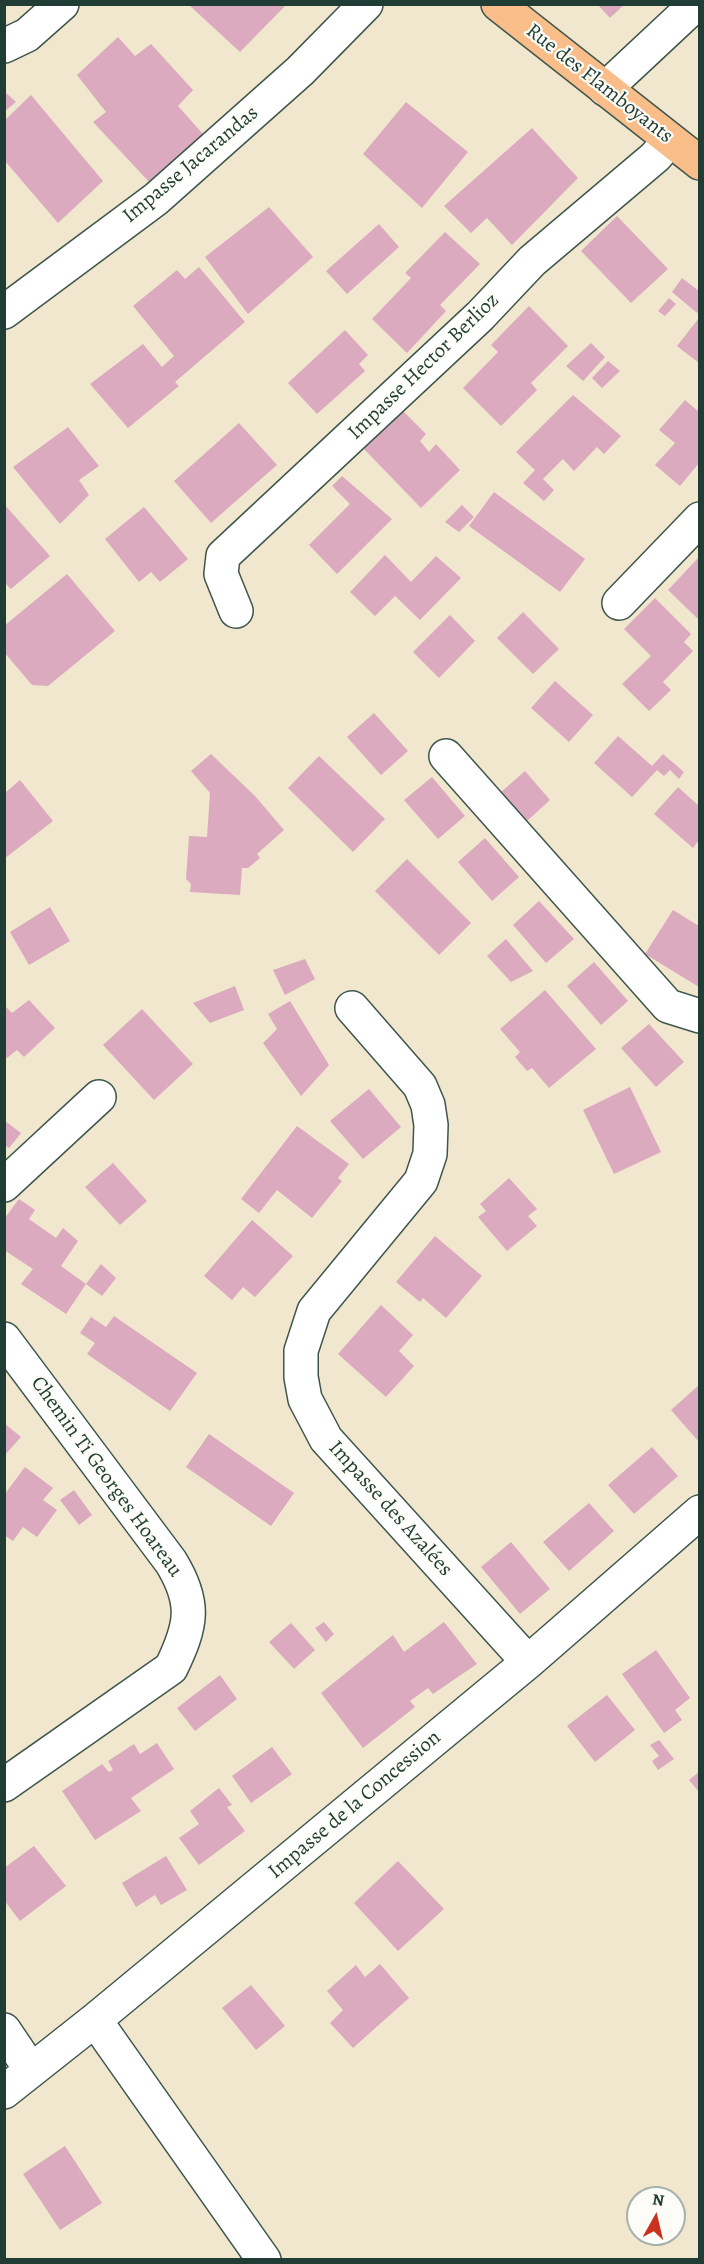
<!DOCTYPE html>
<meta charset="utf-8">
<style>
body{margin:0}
#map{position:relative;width:704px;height:2264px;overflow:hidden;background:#f0e7ce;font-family:Alegreya,serif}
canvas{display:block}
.frame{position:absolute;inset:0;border:6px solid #1f3d34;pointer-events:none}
.north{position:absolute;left:626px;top:2186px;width:60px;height:60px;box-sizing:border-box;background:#fdfcf7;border:2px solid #a4b0a9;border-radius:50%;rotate:8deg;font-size:16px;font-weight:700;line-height:24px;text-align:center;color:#1f3d34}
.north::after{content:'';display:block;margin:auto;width:21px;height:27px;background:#c8321e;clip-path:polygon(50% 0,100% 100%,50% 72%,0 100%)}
</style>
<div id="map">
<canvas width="704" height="2264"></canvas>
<div class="frame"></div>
<div class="north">N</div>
</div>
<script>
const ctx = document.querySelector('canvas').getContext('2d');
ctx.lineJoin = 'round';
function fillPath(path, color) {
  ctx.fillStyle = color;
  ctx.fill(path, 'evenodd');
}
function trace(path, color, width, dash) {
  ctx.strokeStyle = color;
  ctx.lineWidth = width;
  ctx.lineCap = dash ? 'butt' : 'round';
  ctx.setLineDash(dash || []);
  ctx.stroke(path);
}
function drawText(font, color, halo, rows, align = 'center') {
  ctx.font = font + ' Alegreya,serif';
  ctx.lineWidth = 4.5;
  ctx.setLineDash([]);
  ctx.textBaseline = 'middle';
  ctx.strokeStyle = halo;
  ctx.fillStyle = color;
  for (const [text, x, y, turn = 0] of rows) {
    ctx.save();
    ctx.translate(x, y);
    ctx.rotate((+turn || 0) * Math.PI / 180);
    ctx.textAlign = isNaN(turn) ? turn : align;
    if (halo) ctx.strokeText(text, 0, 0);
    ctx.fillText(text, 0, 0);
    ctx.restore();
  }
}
fillPath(new Path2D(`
 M188 4H287L240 52Z
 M597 4H625L610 18Z
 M118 37 135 56 151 44 193 90 178 106 203 134 152 185 93 122 106 112 77 75Z
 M4 91 16 102 4 112Z
 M31 95 103 181 58 223 5 161V120Z
 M406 102 468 152 422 208 363 154Z
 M532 128 578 178 512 245 487 218 471 233 444 206Z
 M269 207 313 257 248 314 205 257Z
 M617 216 668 269 631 303 581 251Z
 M379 224 399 247 347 294 326 271Z
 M445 232 480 264 440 305 446 311 407 353 372 319 411 278 405 273Z
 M199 267 245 322 175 382 179 386 128 428 90 384 143 344 162 367 174 356 133 306 177 270 185 279Z
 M682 278 699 291V309L697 313 672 292Z
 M669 298 676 304 665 316 658 311Z
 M529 306 568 346 531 383 537 390 501 426 463 388 498 352 491 345Z
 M699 318V363L677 346Z
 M345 330 368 355 359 364 365 371 317 414 288 383Z
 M591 343 605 357 583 381 566 366Z
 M608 361 620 371 602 388 592 378Z
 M573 395 621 436 604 454 597 447 574 471 563 459 543 479 554 490 544 501 523 483 535 470 516 452Z
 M685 400 699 412V463L680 486 655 465 675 443 659 430Z
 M403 411 426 434 420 441 429 452 436 444 460 470 421 508 364 449Z
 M239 423 277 465 211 523 174 481Z
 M68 427 99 466 79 480 89 495 60 524 13 467Z
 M342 476 392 519 337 574 309 545 350 504 332 486Z
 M494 492 585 559 560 592 469 526Z
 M4 504 50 556 11 589 4 582Z
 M462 505 474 517 459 532 445 522Z
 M144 507 188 559 160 582 151 572 139 582 105 539Z
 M385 555 411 582 436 556 461 578 420 620 395 596 375 616 350 592Z
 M699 557V620L668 590Z
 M67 574 115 631 48 686 32 685 4 652V626Z
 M655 598 691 634 684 642 693 651 663 682 671 690 649 711 622 684 651 656 624 629Z
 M523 612 559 649 533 674 497 638Z
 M450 615 475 641 439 678 413 652Z
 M555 681 593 715 569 742 531 708Z
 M374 713 408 751 381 775 347 737Z
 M618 736 652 766 663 754 684 772 679 779 670 770 664 776 657 770 632 797 594 763Z
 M211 754 255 796 284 830 257 854 260 858 248 868H242L240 895 190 892 191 884 186 879 189 836 207 837 210 793 191 771Z
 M319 756 385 819 353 852 288 788Z
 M525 771 550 800 527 821 501 792Z
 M432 777 465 816 438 839 404 800Z
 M20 780 53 821 4 859V791L6 792Z
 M678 787 699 806V840L693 848 654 814Z
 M485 838 519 877 492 901 458 862Z
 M407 859 471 923 439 955 375 891Z
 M539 901 574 939 546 963 513 925Z
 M50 907 70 941 29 965 10 932Z
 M673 910 699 926V987L645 954Z
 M506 939 533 971 511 982 487 956Z
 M305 959 315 979 285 995 273 970Z
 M594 962 628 1001 601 1025 567 986Z
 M235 986 244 1010 210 1023 193 1003Z
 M545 990 596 1049 549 1088 532 1068 527 1071 515 1057 520 1052 500 1029Z
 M29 1000 55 1028 24 1057 17 1050 7 1058 4 1056V1005L12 1013Z
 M290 1001 329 1065 301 1096 263 1043 277 1029 268 1014Z
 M142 1009 193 1064 154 1100 103 1045Z
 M649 1024 684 1062 656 1087 621 1048Z
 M630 1087 661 1152 614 1174 583 1110Z
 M369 1089 401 1127 363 1159 330 1121Z
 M5 1121 21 1133 9 1148 5 1145Z
 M297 1126 349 1164 338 1178 342 1181 312 1218 277 1190 259 1213 241 1199Z
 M113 1163 147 1201 120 1225 85 1187Z
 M509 1178 537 1209 528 1216 537 1226 507 1251 478 1217 486 1211 480 1204Z
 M19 1199 35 1210 29 1219 56 1238 63 1228 78 1241 61 1266 86 1284 66 1314 21 1284 33 1269 4 1250V1219Z
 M252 1220 293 1256 255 1297 243 1287 232 1300 204 1276Z
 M435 1236 482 1276 446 1318 423 1298 420 1302 396 1282Z
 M101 1264 116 1278 102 1296 86 1284Z
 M381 1305 413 1335 399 1351 414 1366 386 1397 338 1354Z
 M114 1316 197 1373 170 1411 87 1354 95 1343 80 1333 91 1317 106 1327Z
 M699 1385V1442L671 1410Z
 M4 1423 21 1437 4 1456Z
 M209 1434 294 1493 271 1526 186 1467Z
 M652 1447 678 1476 634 1514 608 1485Z
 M25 1467 53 1488 43 1500 57 1510 37 1537 23 1527 13 1541 4 1535V1495Z
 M74 1490 92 1515 79 1525 60 1500Z
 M589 1503 614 1531 569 1571 543 1542Z
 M511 1542 550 1589 520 1614 481 1567Z
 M324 1622 334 1634 326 1642 315 1628Z
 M444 1622 477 1664 433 1694 428 1688 410 1701 415 1707 363 1748 321 1693 393 1635 404 1652Z
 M291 1623 315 1650 294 1669 269 1642Z
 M656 1650 690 1698 675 1710 682 1720 664 1733 622 1674Z
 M220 1675 237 1699 195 1731 177 1708Z
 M607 1695 635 1730 595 1762 567 1726Z
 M659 1740 674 1759 658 1770 652 1761 659 1756 650 1745Z
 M157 1743 174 1769 131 1798 141 1811 95 1840 62 1791 102 1764 109 1772 113 1770 108 1761 134 1744 140 1754Z
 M272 1747 292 1774 251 1803 232 1776Z
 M699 1772V1792L689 1780Z
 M219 1788 232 1805 227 1807 245 1831 199 1865 179 1838 199 1824 190 1811Z
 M34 1846 66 1886 20 1921 4 1900V1868Z
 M166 1856 187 1890 161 1905 155 1895 136 1907 122 1883Z
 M398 1861 444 1909 398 1951 354 1903Z
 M380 1964 409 1998 353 2048 330 2023 343 2010 327 1991 356 1965 365 1977Z
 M251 1985 285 2026 256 2050 222 2008Z
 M65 2146 102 2203 60 2230 23 2174Z`), '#dcaabe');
const minor = new Path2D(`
 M4 46 27 35 62 4
 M605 89 696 4
 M4 312 156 199 300 71 366 4
 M619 603 700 519
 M236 611 221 574 223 556 480 316 532 261 655 157 670 140
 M446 756 668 1006 700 1016
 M352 1008 420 1086 428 1105 431 1125 430 1154 421 1181 314 1311 301 1351V1377L305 1399 326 1439 528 1662
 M4 1185 99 1097
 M4 1339 171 1562C196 1603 192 1625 171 1668L4 1785
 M95 2020 264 2260
 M4 2030 31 2070
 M4 2092 95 2020 528 1662 700 1512`);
const major = new Path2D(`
 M498 4 700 163`);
trace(minor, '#3e564b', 36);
trace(major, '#3e564b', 36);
trace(minor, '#fff', 33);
trace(major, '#f8bd88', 33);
drawText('21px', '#1f3d34', '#fdfcf7', [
 ["Rue des Flamboyants",599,84,38],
 ["Impasse Jacarandas",191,165,-40],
 ["Impasse Hector Berlioz",424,367,-44],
 ["Chemin Ti Georges Hoareau",106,1477,54],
 ["Impasse des Azalées",390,1509,48],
 ["Impasse de la Concession",355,1805,-40]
]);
</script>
